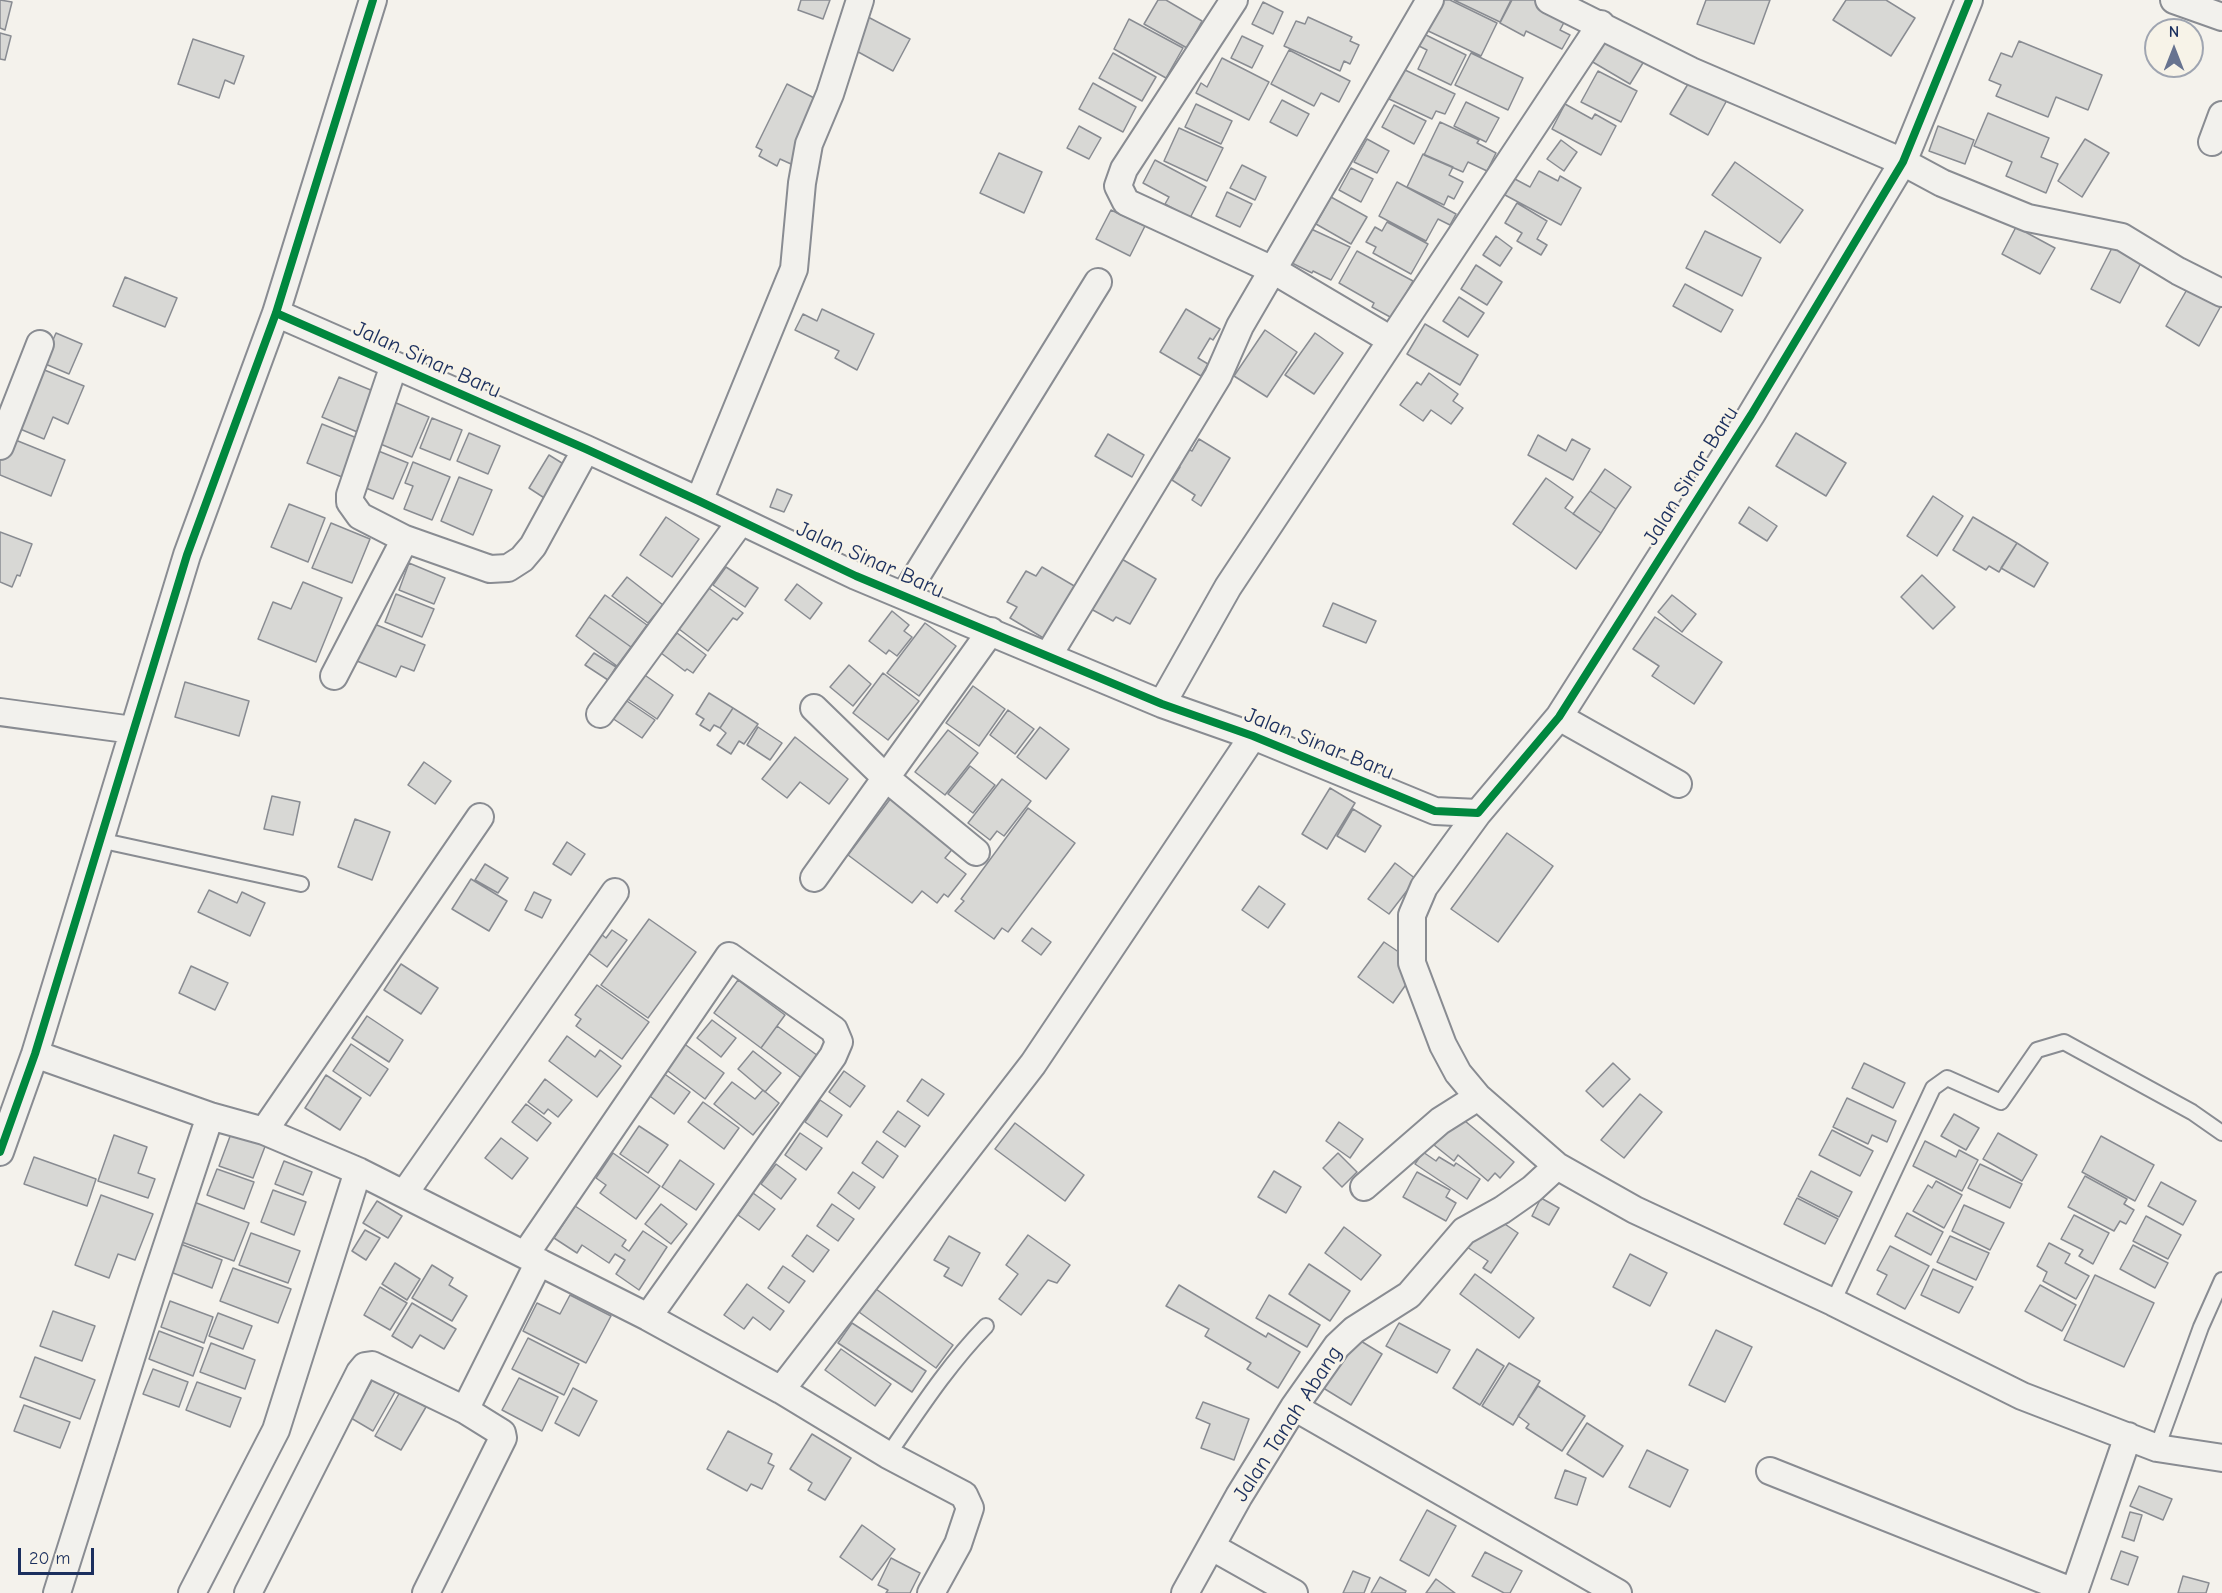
<!DOCTYPE html>
<style>
body{margin:0}
#map{position:relative;width:2222px;height:1593px;overflow:hidden;background:#f4f2ec;font-family:"Comic Neue",sans-serif}
canvas{display:block}
.north{position:absolute;left:2144px;top:18px;width:60px;height:60px;box-sizing:border-box;background:#f7f3e8;border:2px solid #9fa5b1;border-radius:50%;rotate:0deg;font-size:16px;font-weight:700;line-height:24px;text-align:center;color:#1b2f5e}
.north::after{content:'';display:block;margin:auto;width:21px;height:27px;background:#677390;clip-path:polygon(50% 0,100% 100%,50% 72%,0 100%)}
.scale{position:absolute;left:18px;top:1548px;width:76px;height:27px;box-sizing:border-box;border:3px solid #1b2f5e;border-top:0;padding-left:8px;font-size:18px;line-height:21px;white-space:nowrap;color:#1b2f5e;-webkit-text-stroke:4px #f7f3e8;paint-order:stroke}
</style>
<div id="map">
<canvas width="2222" height="1593"></canvas>
<div class="north">N</div>
<div class="scale">20 m</div>
</div>
<script>
const ctx = document.querySelector('canvas').getContext('2d');
ctx.lineJoin = 'round';
function fillPath(path, color) {
  ctx.fillStyle = color;
  ctx.fill(path, 'evenodd');
}
function trace(path, color, width, dash) {
  ctx.strokeStyle = color;
  ctx.lineWidth = width;
  ctx.lineCap = dash ? 'butt' : 'round';
  ctx.setLineDash(dash || []);
  ctx.stroke(path);
}
function drawText(font, color, halo, rows, align = 'center') {
  ctx.font = font + ' "Comic Neue",sans-serif';
  ctx.lineWidth = 5;
  ctx.setLineDash([]);
  ctx.textBaseline = 'middle';
  ctx.strokeStyle = halo;
  ctx.fillStyle = color;
  for (const [text, x, y, turn = 0] of rows) {
    ctx.save();
    ctx.translate(x, y);
    ctx.rotate((+turn || 0) * Math.PI / 180);
    ctx.textAlign = isNaN(turn) ? turn : align;
    if (halo) ctx.strokeText(text, 0, 0);
    ctx.fillText(text, 0, 0);
    ctx.restore();
  }
}
const building = new Path2D(`
 M0 0 12 2 5 30 0 28Z
 M801 0H830L823 19 798 10Z
 M1158 0H1166L1202 21 1187 48 1144 24Z
 M1438 0H1450L1497 23 1481 56 1424 29Z
 M1454 0H1511L1500 22Z
 M1512 0H1544L1569 13 1560 30 1570 35 1562 49 1526 31 1524 36 1500 23Z
 M1706 0H1770L1754 44 1697 24Z
 M1846 0H1886L1915 18 1891 56 1833 20Z
 M1263 2 1283 12 1273 34 1252 24Z
 M868 17 910 39 893 71 851 48Z
 M1308 17 1352 37 1350 41 1359 45 1350 64 1344 61 1340 71 1284 46 1296 21 1305 24Z
 M1129 19 1183 48 1166 78 1114 49Z
 M1420 32 1466 55 1451 85 1418 69 1427 50 1415 44Z
 M0 33 11 36 5 60 0 59Z
 M1607 35 1646 58 1630 84 1591 61Z
 M1242 36 1263 46 1252 68 1231 58Z
 M193 39 244 56 234 84 225 80 219 98 178 84Z
 M2019 41 2102 75 2088 110 2056 97 2048 117 1996 96 2001 85 1989 80 2001 53 2012 57Z
 M1289 50 1350 81 1339 102 1321 93 1314 106 1271 84Z
 M1113 53 1156 77 1142 101 1099 78Z
 M1471 53 1523 78 1508 110 1455 85Z
 M1222 58 1269 82 1249 120 1196 93 1201 83 1207 87Z
 M1403 69 1455 94 1445 114 1436 111 1432 119 1389 99Z
 M1598 71 1637 91 1621 122 1581 102Z
 M1691 79 1727 100 1708 135 1670 114Z
 M1093 83 1136 107 1123 132 1079 109Z
 M787 84 822 102 791 164 780 159 777 166 759 156 762 150 756 147Z
 M1282 100 1309 114 1297 136 1270 122Z
 M1466 102 1499 118 1486 142 1454 126Z
 M1196 104 1232 121 1221 144 1185 127Z
 M1565 104 1592 119 1595 114 1616 126 1601 155 1552 129Z
 M1394 105 1426 121 1414 144 1382 127Z
 M1988 113 2049 138 2041 157 2058 164 2046 193 2006 176 2012 162 1974 146Z
 M1440 122 1479 140 1477 143 1496 153 1487 171 1468 162 1463 172 1424 155Z
 M1079 126 1101 138 1089 159 1067 148Z
 M1938 126 1974 140 1965 164 1929 151Z
 M1179 128 1223 148 1207 181 1164 161Z
 M1367 139 1389 151 1377 173 1354 162Z
 M2085 139 2109 153 2082 197 2058 181Z
 M1561 140 1577 152 1564 171 1547 159Z
 M999 153 1042 172 1024 213 980 193Z
 M1423 154 1453 167 1449 175 1463 182 1454 199 1448 196 1444 205 1407 187Z
 M1155 160 1206 187 1190 218 1165 204 1169 197 1143 183Z
 M1735 162 1803 210 1780 243 1712 195Z
 M1242 165 1266 177 1255 200 1230 188Z
 M1351 168 1373 179 1361 202 1339 190Z
 M1539 171 1558 181 1560 176 1581 188 1561 225 1505 195 1513 178 1530 187Z
 M1397 182 1456 214 1450 225 1438 219 1426 241 1379 216Z
 M1227 192 1252 204 1240 227 1216 216Z
 M1331 197 1367 217 1351 244 1316 224Z
 M1517 203 1547 221 1537 239 1547 245 1541 255 1517 241 1522 233 1505 223Z
 M1111 210 1145 226 1130 256 1096 239Z
 M1387 222 1428 244 1411 274 1373 253 1376 247 1366 242 1375 227 1382 231Z
 M2016 227 2055 248 2040 274 2002 254Z
 M1309 228 1350 247 1331 280 1313 271 1312 273 1286 260Z
 M1705 231 1761 258 1742 296 1686 268Z
 M1496 236 1512 248 1500 266 1483 255Z
 M2113 246 2142 261 2120 303 2091 289Z
 M1357 251 1413 281 1392 318 1372 307 1374 303 1339 283Z
 M1476 265 1502 282 1487 305 1461 289Z
 M125 277 177 298 165 327 113 306Z
 M1685 284 1733 310 1721 332 1673 306Z
 M2189 286 2222 304 2199 346 2166 326Z
 M1459 297 1484 313 1468 337 1443 321Z
 M822 309 874 334 857 370 835 358 839 351 795 330 803 314 817 321Z
 M1186 309 1220 329 1213 340 1210 338 1198 358 1208 364 1201 376 1160 352Z
 M1425 324 1478 355 1460 385 1407 354Z
 M1265 330 1297 352 1267 397 1234 376Z
 M56 333 82 344 69 374 43 363Z
 M1315 333 1343 353 1314 394 1285 375Z
 M37 367 84 386 68 424 53 417 44 439 13 426Z
 M1429 373 1458 394 1453 401 1463 408 1451 424 1431 410 1423 421 1400 405 1417 382 1421 385Z
 M339 377 378 393 362 434 322 417Z
 M394 402 429 417 412 457 378 443Z
 M432 418 462 430 450 460 420 448Z
 M322 424 357 438 342 477 307 463Z
 M469 433 500 446 488 474 457 461Z
 M1796 433 1846 463 1826 496 1776 466Z
 M1108 434 1144 455 1132 477 1095 456Z
 M1538 435 1566 451 1572 439 1590 449 1573 480 1528 455Z
 M8 437 65 460 51 496 0 475V459Z
 M1199 439 1230 458 1201 506 1192 500 1195 495 1172 480 1180 467 1174 463 1184 447 1192 451Z
 M376 450 408 463 393 499 361 486Z
 M549 455 570 468 549 501 529 488Z
 M413 462 450 477 432 520 404 509 413 486 405 483Z
 M1605 469 1631 487 1616 509 1590 491Z
 M459 477 492 490 473 535 441 521Z
 M1546 478 1573 497 1565 508 1601 533 1576 569 1513 524Z
 M777 489 792 495 784 512 770 507Z
 M1590 491 1616 509 1601 533 1573 514Z
 M1933 496 1963 516 1937 556 1907 536Z
 M289 504 325 518 308 562 271 547Z
 M1749 507 1777 526 1767 541 1739 523Z
 M666 517 699 539 672 577 640 555Z
 M1973 517 2017 543 1999 572 1989 566 1986 570 1953 550Z
 M331 523 370 539 352 583 312 568Z
 M0 532 32 544 20 576 17 575 12 587 0 582Z
 M2017 543 2048 563 2034 587 2001 568Z
 M1120 558 1156 579 1130 624 1116 617 1113 621 1091 609Z
 M409 563 445 578 434 604 399 590Z
 M726 567 758 588 745 607 713 585Z
 M1042 567 1076 587 1045 639 1010 618 1017 607 1007 602 1026 571 1036 576Z
 M1922 575 1955 607 1933 629 1901 597Z
 M627 577 663 605 648 623 612 596Z
 M303 582 342 598 316 662 258 639 273 602 291 609Z
 M797 584 822 603 810 619 785 600Z
 M706 586 743 613 737 620 733 618 708 651 675 626Z
 M396 594 434 609 422 637 385 622Z
 M605 595 647 625 631 647 589 617Z
 M1672 595 1696 614 1682 632 1658 612Z
 M1333 603 1376 621 1366 643 1323 626Z
 M892 611 909 625 904 631 912 637 897 656 889 650 886 654 869 641Z
 M589 617 631 647 617 666 576 636Z
 M1655 617 1722 662 1694 704 1652 676 1659 666 1633 649Z
 M372 623 425 645 414 671 401 666 396 677 357 661Z
 M925 623 956 646 919 696 887 673Z
 M677 633 706 655 693 673 687 669 685 671 661 653Z
 M594 653 616 667 608 680 585 665Z
 M849 665 871 684 853 706 830 687Z
 M639 671 673 695 657 719 622 695Z
 M883 673 919 701 888 740 853 713Z
 M185 682 249 701 239 736 175 717Z
 M973 686 1005 709 979 746 946 723Z
 M709 693 733 708 720 728 714 725 710 731 700 725 704 719 696 714Z
 M621 697 655 720 642 738 609 716Z
 M733 708 758 724 744 744 739 741 731 754 717 745 726 733 720 728Z
 M1008 710 1034 729 1015 754 990 735Z
 M758 727 782 743 770 760 747 745Z
 M1040 727 1069 749 1046 779 1017 757Z
 M948 730 978 753 945 795 915 772Z
 M795 737 848 779 829 804 800 782 787 798 762 779Z
 M424 762 451 781 435 804 408 785Z
 M970 766 995 785 973 813 948 794Z
 M1002 779 1031 801 1004 836 997 831 990 840 968 823Z
 M1330 788 1355 803 1327 849 1302 834Z
 M272 796 300 802 293 835 264 829Z
 M891 798 955 846 945 858 966 874 948 897 944 894 937 903 922 891 912 903 848 855Z
 M1028 808 1075 843 1008 932 1002 928 994 939 955 911 964 901 961 899Z
 M1353 809 1381 826 1365 852 1337 836Z
 M355 819 390 832 372 880 338 867Z
 M1507 833 1553 866 1498 942 1451 909Z
 M567 842 585 854 571 875 553 864Z
 M1395 863 1416 879 1389 914 1368 899Z
 M485 864 508 878 498 893 475 880Z
 M471 879 507 901 489 931 452 909Z
 M1259 886 1285 904 1268 928 1242 910Z
 M209 890 237 903 242 892 265 903 250 936 198 912Z
 M534 892 551 900 542 918 525 910Z
 M649 919 696 952 648 1018 601 985Z
 M1032 928 1051 942 1041 955 1022 941Z
 M612 930 627 940 607 967 587 952 601 934 606 938Z
 M1384 942 1406 957 1399 966 1412 976 1393 1003 1358 977Z
 M401 964 438 988 421 1014 384 990Z
 M191 966 228 983 215 1010 179 993Z
 M738 980 785 1015 761 1048 714 1013Z
 M597 985 649 1022 622 1059 576 1026 581 1019 575 1015Z
 M367 1016 403 1040 389 1062 352 1038Z
 M712 1020 736 1038 721 1057 697 1038Z
 M777 1026 825 1061 808 1083 761 1048Z
 M567 1036 595 1057 600 1050 621 1066 597 1097 549 1061Z
 M679 1040 724 1073 705 1099 660 1065Z
 M351 1044 388 1069 370 1096 333 1071Z
 M753 1051 781 1073 765 1092 738 1069Z
 M1613 1063 1630 1079 1603 1107 1586 1091Z
 M1864 1063 1905 1083 1893 1108 1852 1088Z
 M844 1071 865 1086 850 1107 829 1092Z
 M663 1073 690 1092 674 1114 647 1094Z
 M326 1075 361 1098 340 1130 305 1108Z
 M545 1079 572 1100 558 1117 548 1109 544 1114 528 1102Z
 M922 1079 944 1094 928 1116 907 1101Z
 M732 1082 755 1099 763 1090 779 1103 753 1135 714 1104Z
 M1640 1094 1662 1112 1624 1158 1601 1140Z
 M1847 1098 1896 1121 1887 1142 1872 1135 1868 1144 1833 1127Z
 M820 1100 842 1115 827 1137 805 1122Z
 M703 1102 739 1128 724 1149 688 1122Z
 M526 1104 551 1123 537 1141 512 1122Z
 M898 1111 920 1126 905 1147 883 1132Z
 M1954 1114 1979 1128 1966 1150 1941 1136Z
 M1459 1116 1514 1162 1500 1178 1495 1173 1488 1181 1458 1155 1454 1161 1434 1145Z
 M1339 1122 1363 1139 1350 1158 1326 1141Z
 M1015 1123 1084 1175 1065 1201 995 1149Z
 M639 1126 668 1145 648 1173 620 1154Z
 M1832 1130 1873 1151 1860 1176 1819 1155Z
 M232 1131 266 1144 253 1178 219 1166Z
 M800 1133 822 1148 806 1170 785 1155Z
 M1998 1133 2037 1155 2022 1181 1983 1159Z
 M114 1135 147 1147 138 1173 155 1179 148 1198 98 1181Z
 M2101 1136 2154 1165 2135 1201 2082 1172Z
 M501 1138 528 1158 512 1179 485 1158Z
 M877 1141 898 1156 883 1178 862 1163Z
 M1925 1141 1956 1157 1959 1150 1978 1160 1962 1191 1913 1166Z
 M1423 1152 1436 1161 1439 1157 1454 1166 1456 1163 1480 1179 1467 1199 1415 1164Z
 M613 1153 660 1186 636 1219 600 1193 606 1185 596 1178Z
 M1338 1153 1357 1172 1342 1187 1323 1168Z
 M34 1157 96 1179 87 1206 24 1184Z
 M680 1160 714 1184 696 1210 662 1187Z
 M284 1161 312 1172 303 1195 275 1184Z
 M776 1164 796 1179 781 1199 761 1184Z
 M1980 1164 2022 1184 2010 1208 1968 1188Z
 M217 1169 254 1182 244 1209 207 1195Z
 M1274 1171 1301 1187 1286 1213 1258 1197Z
 M1811 1171 1852 1192 1839 1217 1798 1196Z
 M853 1172 875 1187 859 1209 838 1193Z
 M1417 1172 1450 1190 1446 1197 1456 1203 1446 1221 1403 1197Z
 M2085 1176 2127 1199 2124 1204 2134 1210 2126 1224 2120 1221 2114 1231 2068 1207Z
 M1936 1181 1962 1195 1944 1228 1913 1211 1928 1185 1932 1188Z
 M2161 1182 2196 1201 2183 1225 2148 1206Z
 M273 1190 306 1202 294 1235 261 1222Z
 M753 1193 775 1209 759 1230 738 1215Z
 M101 1195 153 1214 135 1260 118 1254 109 1278 75 1265Z
 M1541 1198 1559 1208 1549 1225 1532 1216Z
 M1797 1198 1838 1219 1825 1244 1784 1224Z
 M377 1201 402 1216 388 1238 363 1223Z
 M194 1202 249 1223 234 1261 179 1241Z
 M661 1204 687 1224 671 1244 645 1224Z
 M832 1204 854 1219 838 1241 817 1226Z
 M1964 1205 2004 1223 1990 1250 1952 1231Z
 M575 1206 626 1240 622 1246 629 1251 643 1231 667 1247 639 1290 616 1274 625 1260 615 1254 609 1263 582 1245 577 1253 554 1238Z
 M1907 1213 1943 1232 1931 1255 1895 1236Z
 M2074 1215 2109 1233 2093 1264 2079 1256 2083 1250 2061 1239Z
 M2146 1216 2181 1235 2168 1259 2133 1241Z
 M1496 1218 1518 1233 1491 1273 1483 1268 1488 1261 1464 1245Z
 M1344 1227 1381 1255 1361 1280 1325 1253Z
 M365 1230 380 1238 366 1260 352 1251Z
 M251 1233 300 1251 288 1283 239 1265Z
 M807 1235 829 1250 813 1272 792 1256Z
 M1028 1235 1070 1265 1057 1283 1048 1280 1021 1315 999 1299 1018 1274 1006 1265Z
 M949 1236 980 1253 962 1286 944 1276 949 1268 934 1260Z
 M1950 1236 1989 1253 1976 1280 1937 1262Z
 M178 1243 222 1260 212 1288 168 1271Z
 M2049 1243 2070 1254 2065 1263 2089 1276 2076 1299 2043 1281 2047 1272 2037 1266Z
 M2133 1245 2168 1263 2155 1288 2120 1269Z
 M1890 1246 1929 1266 1905 1309 1877 1294 1887 1275 1877 1270Z
 M1630 1254 1667 1273 1650 1306 1613 1287Z
 M395 1263 420 1279 407 1300 382 1284Z
 M1309 1264 1350 1291 1330 1321 1289 1294Z
 M432 1265 453 1278 449 1285 467 1296 452 1321 412 1298Z
 M783 1266 805 1281 789 1303 768 1288Z
 M233 1268 291 1289 278 1323 220 1301Z
 M1933 1269 1973 1287 1959 1313 1921 1295Z
 M1475 1274 1534 1318 1519 1338 1460 1294Z
 M2095 1275 2154 1303 2124 1367 2064 1340Z
 M747 1284 784 1311 770 1330 753 1317 744 1329 724 1315Z
 M1179 1285 1266 1337 1268 1333 1300 1352 1278 1388 1247 1369 1251 1363 1205 1336 1209 1329 1166 1306Z
 M2040 1285 2076 1305 2062 1331 2025 1311Z
 M380 1287 407 1303 390 1330 364 1315Z
 M876 1289 953 1345 936 1368 859 1312Z
 M570 1295 611 1316 586 1363 523 1331 537 1303 560 1314Z
 M1269 1295 1320 1325 1307 1347 1256 1318Z
 M170 1301 213 1317 204 1343 161 1327Z
 M412 1303 456 1329 444 1349 420 1335 412 1348 392 1336Z
 M53 1311 95 1326 82 1361 40 1346Z
 M218 1313 252 1326 243 1349 209 1336Z
 M852 1323 926 1371 912 1392 838 1343Z
 M1399 1323 1450 1350 1437 1373 1386 1346Z
 M1716 1330 1752 1347 1725 1402 1689 1385Z
 M159 1331 203 1348 193 1376 149 1359Z
 M1351 1335 1382 1354 1351 1405 1320 1386Z
 M528 1338 579 1364 564 1395 512 1369Z
 M211 1343 255 1360 245 1389 200 1372Z
 M841 1349 891 1384 875 1406 825 1370Z
 M1477 1349 1504 1366 1480 1405 1453 1388Z
 M35 1357 95 1380 80 1419 20 1397Z
 M1509 1363 1540 1381 1513 1425 1482 1406Z
 M153 1369 188 1382 179 1407 143 1394Z
 M519 1378 558 1397 542 1431 502 1410Z
 M373 1379 395 1392 373 1431 351 1418Z
 M197 1382 241 1398 230 1427 186 1410Z
 M1538 1386 1585 1416 1562 1451 1526 1428 1529 1424 1518 1416Z
 M573 1388 597 1401 579 1436 555 1423Z
 M400 1392 426 1407 401 1450 375 1436Z
 M1203 1402 1249 1419 1234 1460 1201 1448 1210 1424 1196 1418Z
 M24 1405 70 1422 60 1448 14 1431Z
 M1587 1423 1623 1446 1603 1477 1567 1454Z
 M728 1431 772 1454 768 1463 774 1466 762 1489 751 1484 747 1491 707 1469Z
 M812 1434 851 1458 825 1500 808 1490 812 1483 790 1469Z
 M1647 1450 1688 1470 1670 1507 1629 1487Z
 M1565 1470 1586 1478 1577 1505 1555 1498Z
 M2139 1486 2172 1499 2163 1520 2130 1506Z
 M1427 1510 1456 1526 1429 1576 1400 1560Z
 M2130 1512 2142 1515 2134 1541 2122 1537Z
 M862 1525 895 1549 872 1580 840 1557Z
 M2121 1551 2138 1557 2128 1585 2111 1579Z
 M1485 1552 1522 1571 1510 1593H1504L1472 1576Z
 M891 1558 920 1573 910 1593H886L888 1590 878 1585Z
 M1353 1571 1370 1578 1364 1593H1343Z
 M2183 1576 2209 1583 2206 1593H2178Z
 M1380 1577 1406 1591 1405 1593H1371Z
 M1436 1579 1455 1593H1426Z`);
fillPath(building, '#d8d8d5');
trace(building, '#898c92', 1.5);
const lane = new Path2D(`
 M99 840 301 884
 M1833 1302 1933 1088 1947 1078 2001 1102 2037 1050 2064 1042 2192 1112 2222 1133
 M2157 1448 2201 1327 2222 1280
 M888 1455C919 1410 948 1365 986 1326`);
const street = new Path2D(`
 M1234 0 1124 169 1118 186 1126 202 1273 270 1391 340
 M1549 0 1691 71 1903 162 1942 183 2028 218 2122 237 2178 271 2222 293
 M2174 0 2222 17
 M2212 142 2222 115
 M276 313 586 449 699 501 856 576 1162 704 1253 736 1435 811 1478 813 1559 717 1751 415 1903 162 1969 0
 M394 365 350 495V502L360 516 405 539 490 569 508 568 522 559 533 546 586 449
 M0 446 40 344
 M699 501 794 269 802 183 809 144 830 94 860 0
 M904 596 1098 282
 M1048 656 1218 376 1240 326 1430 0
 M334 676 405 539
 M1162 704 1228 587 1601 24
 M814 708 886 778 976 852
 M0 712 133 730
 M600 714 741 521
 M1559 717 1678 784
 M814 878 991 631
 M35 1054 210 1116 264 1131 358 1171 648 1317 781 1390 888 1455 964 1495 970 1508 958 1544 931 1593
 M1478 1097 1557 1166 1635 1210 1833 1302 2022 1396 2157 1448 2222 1458
 M264 1131 480 817
 M0 1152 35 1054 187 555 276 313 373 0
 M1364 1187 1440 1121 1478 1097 1458 1073 1443 1045 1412 963V915L1424 887 1478 813
 M404 1194 615 892
 M525 1255 729 956 834 1030 839 1042 833 1056 648 1317
 M781 1390 1033 1064 1253 736
 M1294 1407 1618 1593
 M465 1410 539 1262
 M1770 1471 2074 1592
 M1212 1547 1294 1593
 M57 1593 152 1291 210 1116
 M192 1593 276 1430 358 1171
 M248 1593 360 1372 365 1366 372 1365 465 1410 502 1433 503 1438 426 1593
 M1185 1593 1239 1496 1294 1407 1337 1346 1354 1330 1409 1295 1464 1231 1502 1210 1532 1189 1557 1166
 M2074 1593 2128 1436`);
trace(lane, '#898c92', 18);
trace(street, '#898c92', 30);
trace(lane, '#f2f1ed', 14);
trace(street, '#f2f1ed', 26);
trace(new Path2D(`
 M276 313 586 449 699 501 856 576 1162 704 1253 736 1435 811 1478 813 1559 717 1751 415 1903 162 1969 0
 M0 1152 35 1054 187 555 276 313 373 0`), '#00873e', 8);
drawText('22px', '#1b2f5e', '#f7f3e8', [
 ["Jalan Sinar Baru",427,360,24],
 ["Jalan Sinar Baru",1691,476,-58],
 ["Jalan Sinar Baru",870,560,24],
 ["Jalan Sinar Baru",1319,744,22],
 ["Jalan Tanah Abang",1288,1424,-57]
]);
</script>
